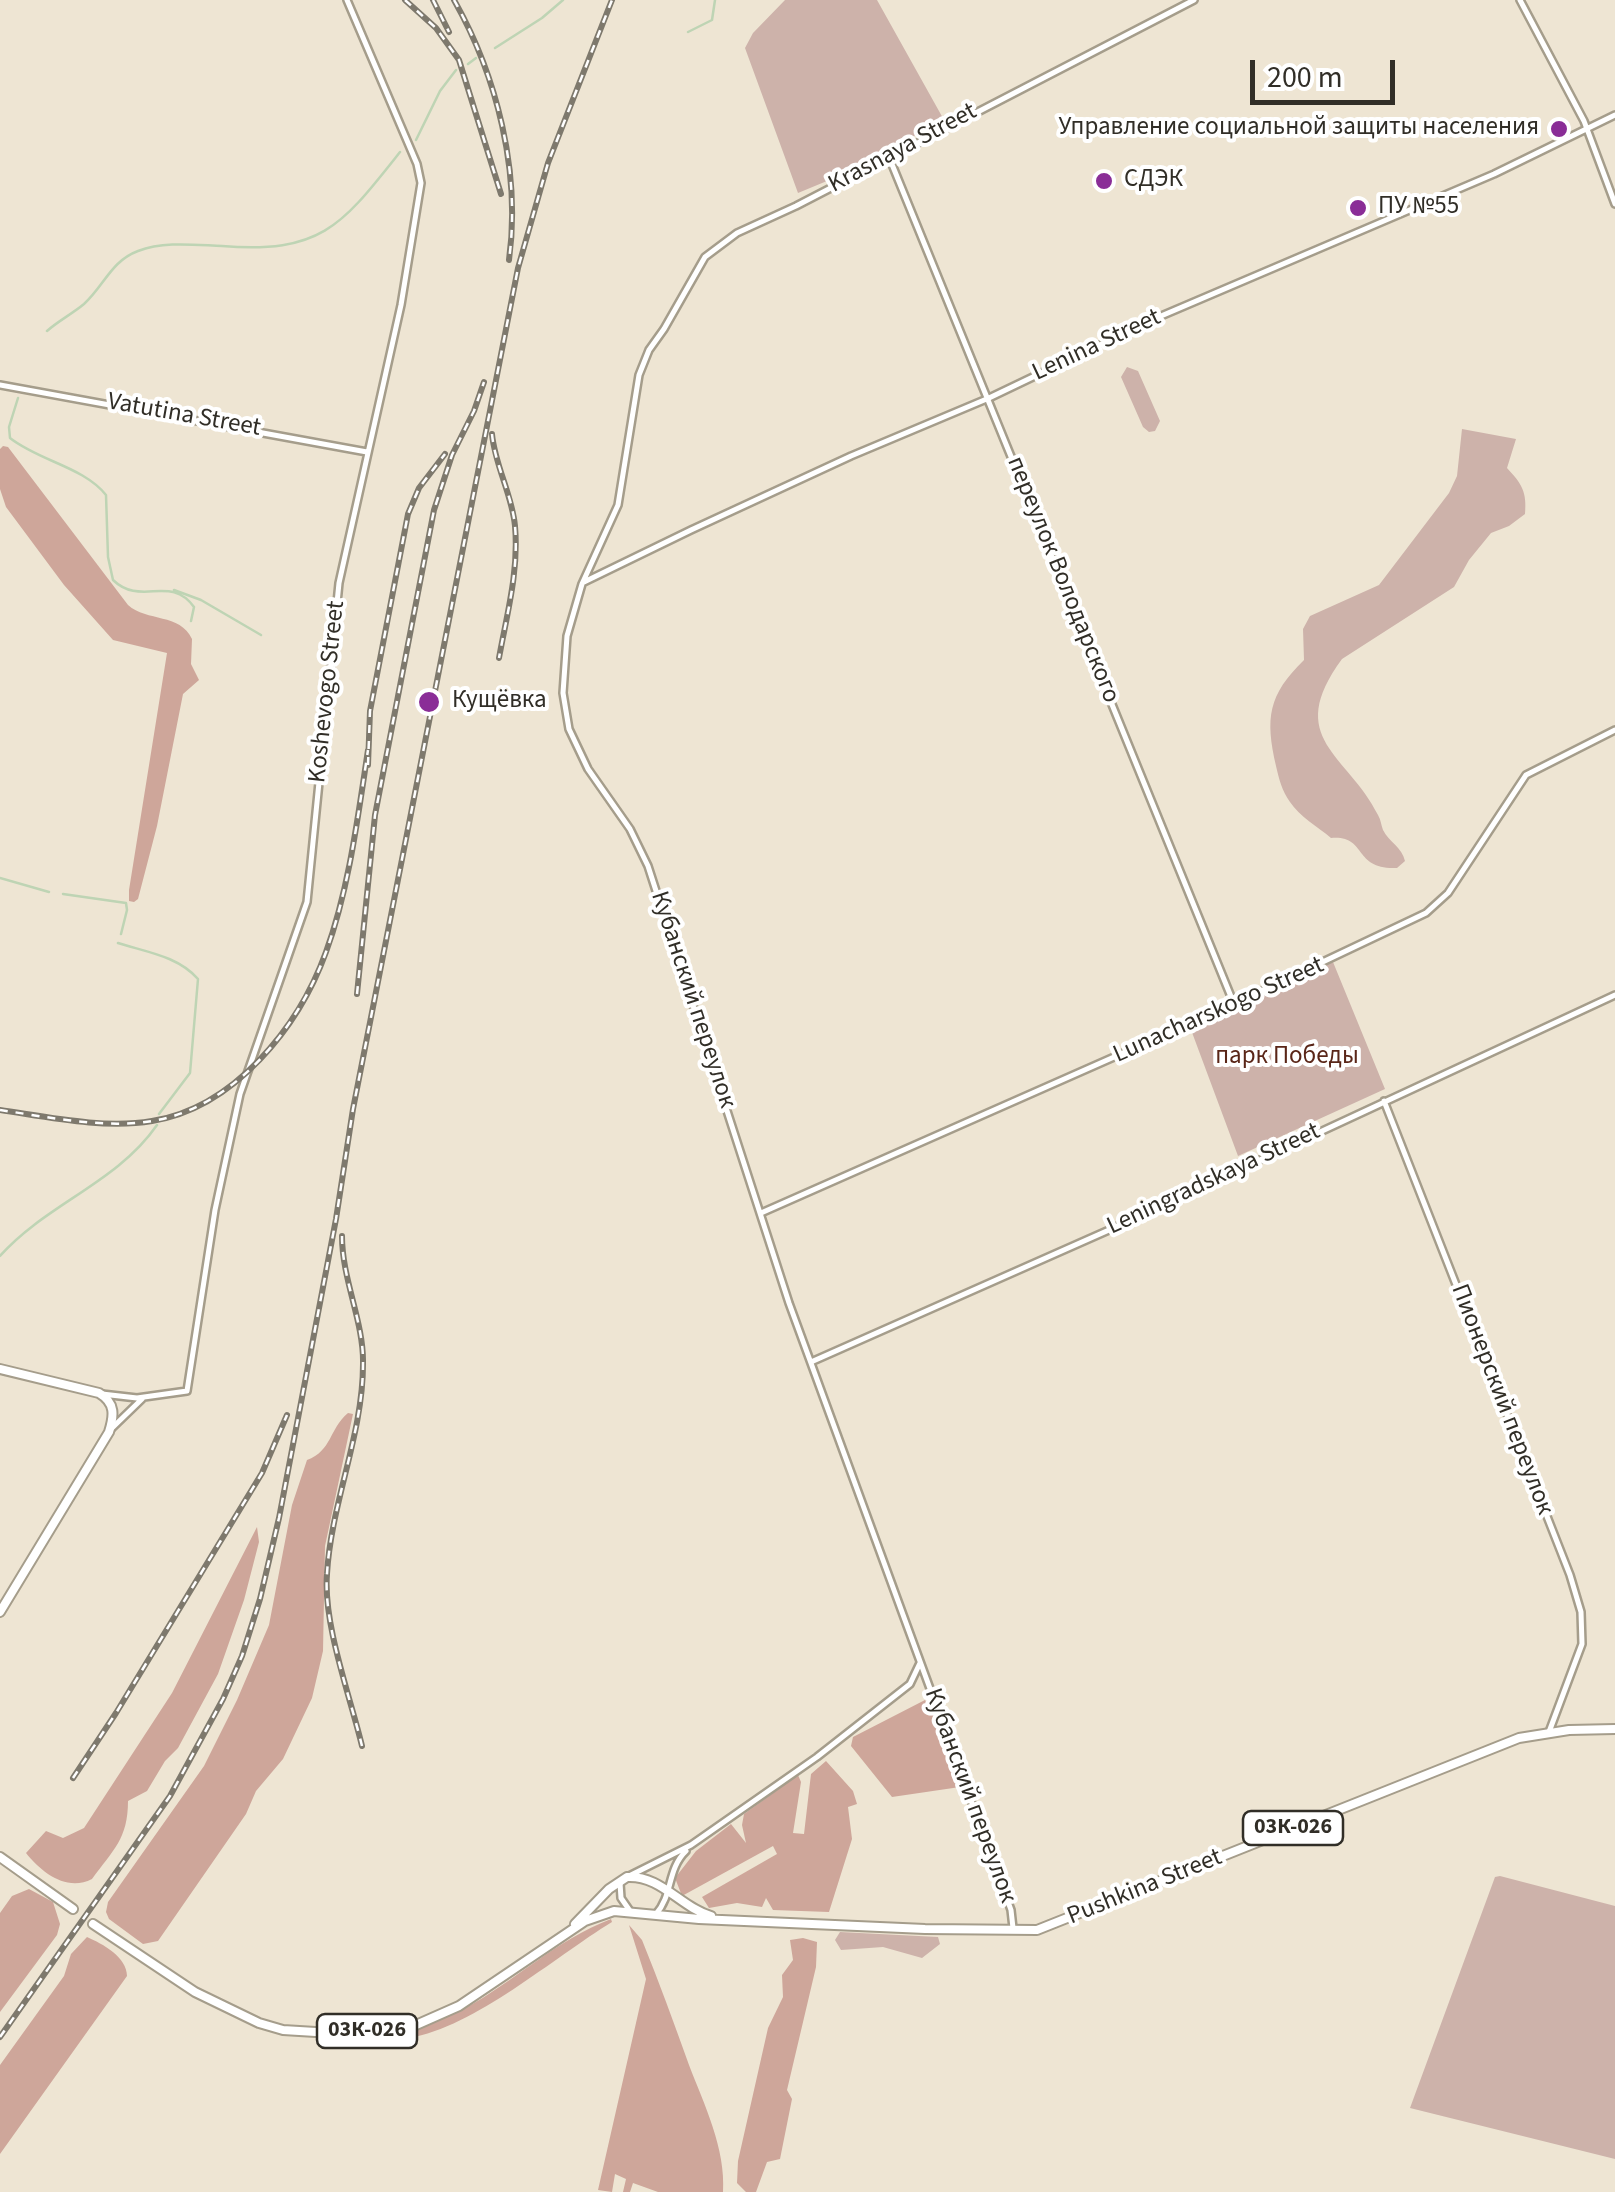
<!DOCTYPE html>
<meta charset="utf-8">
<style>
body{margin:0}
#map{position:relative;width:1615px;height:2192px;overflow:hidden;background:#eee5d3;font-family:"Source Sans 3",sans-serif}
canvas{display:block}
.scale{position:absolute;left:1250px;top:60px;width:145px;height:45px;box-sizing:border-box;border:5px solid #312e27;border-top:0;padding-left:12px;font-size:30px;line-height:35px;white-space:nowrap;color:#312e27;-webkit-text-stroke:8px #fff;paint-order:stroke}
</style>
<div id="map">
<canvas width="1615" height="2192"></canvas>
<div class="scale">200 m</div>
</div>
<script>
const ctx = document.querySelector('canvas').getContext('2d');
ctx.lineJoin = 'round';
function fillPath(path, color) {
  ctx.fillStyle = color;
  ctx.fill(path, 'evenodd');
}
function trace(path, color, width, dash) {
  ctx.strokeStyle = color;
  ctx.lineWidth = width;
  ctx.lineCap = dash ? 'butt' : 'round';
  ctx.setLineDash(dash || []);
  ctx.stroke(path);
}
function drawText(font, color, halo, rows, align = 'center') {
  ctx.font = font + ' "Source Sans 3",sans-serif';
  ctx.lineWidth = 8;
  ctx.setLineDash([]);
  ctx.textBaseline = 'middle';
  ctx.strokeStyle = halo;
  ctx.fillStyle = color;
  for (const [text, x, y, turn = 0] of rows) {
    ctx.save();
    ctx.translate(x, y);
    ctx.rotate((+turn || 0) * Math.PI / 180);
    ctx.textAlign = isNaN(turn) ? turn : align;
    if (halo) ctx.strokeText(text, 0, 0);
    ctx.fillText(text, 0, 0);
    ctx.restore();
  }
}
fillPath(new Path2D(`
 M785 0H877L944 120 839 176 798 193 745 48 753 33Z
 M1127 367 1138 371 1160 421 1155 431 1149 432 1143 427 1121 377Z
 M1462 429 1516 439 1507 468C1522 484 1527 492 1525 514L1509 526 1491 533 1469 560 1454 587 1342 659C1283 739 1348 754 1378 815 1381 820 1381 825 1383 830 1389 842 1402 847 1405 861L1397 868C1352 870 1368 835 1331 838 1318 827 1299 816 1290 802 1282 791 1279 779 1276 766 1265 718 1268 695 1304 660L1303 629 1310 616 1379 585 1449 493 1457 476Z
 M1333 962 1385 1089 1238 1156 1190 1027Z
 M1500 1876 1615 1906V2159L1410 2108 1495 1877Z
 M840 1932 938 1937 940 1944 922 1958 883 1947 841 1950 835 1940Z`), '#cdb2aa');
fillPath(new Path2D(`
 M3 446 8 447 128 605C147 622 180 613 192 639L191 664 199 680 183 694 157 826 138 899 134 902 129 901V890L167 653 113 640 64 585 6 507 0 489V449Z
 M348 1413 353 1414 325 1546 323 1651 312 1698 283 1759 256 1791 246 1814 158 1941 143 1944 109 1919 106 1912 108 1902 204 1766 237 1700 269 1625 292 1505 307 1460C332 1451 329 1429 348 1413Z
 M257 1527 259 1542 244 1600 218 1674 178 1748 165 1761 147 1791 128 1801C128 1839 113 1850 92 1879 67 1892 42 1873 26 1853L46 1831 63 1838 84 1828 172 1693Z
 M925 1700 940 1727 960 1787 892 1797 851 1746 853 1737Z
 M826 1761 853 1791 857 1804 848 1807 852 1839 829 1912 773 1910 766 1898 762 1907 737 1903 709 1908 702 1897 777 1854 773 1846 682 1896 675 1878 696 1851 731 1824 746 1843 742 1825 744 1814 798 1775 801 1782 793 1833 804 1834 811 1774Z
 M29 1889 53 1902 60 1924 57 1935 0 2012V1913L12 1896Z
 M611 1919 612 1922C553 1958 475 2027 409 2038L407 2034C425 2022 446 2019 464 2009 515 1981 556 1940 611 1919Z
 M629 1925 642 1940C659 1982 674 2023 689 2065 704 2104 726 2149 723 2192H658L633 2183 630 2192H623L626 2179 615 2174 612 2192 598 2190 646 1979Z
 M87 1937C103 1944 127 1957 127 1976L0 2154V2065L64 1976 71 1954Z
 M803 1938 817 1942 816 1967 787 2090 792 2099 780 2159 767 2162 756 2192H746L737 2183 738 2161 768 2028 783 1997 782 1975 793 1960 790 1940Z`), '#cea69a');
trace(new Path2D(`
 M688 32 712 20 715 0
 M495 48 542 18 563 0
 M468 64 476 58
 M416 140 440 91 456 70
 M47 331C58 321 72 314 84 304 104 286 111 261 138 251 164 241 195 245 222 246 322 254 342 225 400 152
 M18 398 9 427 10 438C39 461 84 467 106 495L108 557 113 580C141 607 170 574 194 607L191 621
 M174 590 201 600 261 635
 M0 878 49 892
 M63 894 126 903 127 910 121 934
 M118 943C146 952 178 956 198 979L190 1073 159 1114
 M0 1256C46 1204 117 1183 157 1125`), '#bed4b4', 2.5);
const secondary = new Path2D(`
 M1520 0 1584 121 1615 204
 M889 157 1234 1004
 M0 385 367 452
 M584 582 691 530 851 456 989 398 1154 319 1494 174 1615 115
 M1384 1101 1570 1575 1581 1612 1582 1644 1549 1732
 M761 1213 1234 1004 1426 913 1448 893 1526 775 1615 730
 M811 1362 1109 1230 1615 995
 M102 1394 137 1398 187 1391 215 1210 240 1094 307 902 339 583 401 305 421 183 417 164 347 0
 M111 1429 142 1399
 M627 1877 691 1845 817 1757 910 1684 920 1663
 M620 1883 621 1898 630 1911
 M656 1914C673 1895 667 1869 686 1851
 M1013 1928 1011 1910 789 1303 648 866 630 829 588 769 569 729 563 693 567 636 582 584 618 505 639 375 649 350 664 329 705 257 737 233 796 206 1194 0`);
const primary = new Path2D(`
 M0 1369 99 1393C116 1403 114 1416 109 1432L0 1612
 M0 1857 73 1909
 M93 1924 195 1992 259 2023 283 2030 332 2033 416 2025 459 2006 585 1921 614 1911 699 1919 925 1929 1037 1930 1519 1738 1569 1730 1615 1729
 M575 1924 609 1889 627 1877C661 1875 680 1907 711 1916`);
trace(secondary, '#a59d8b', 10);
trace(primary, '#a59d8b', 12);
trace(secondary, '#fff', 5);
trace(primary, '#fff', 8);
const rail = new Path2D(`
 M405 0 436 28 459 60 501 194
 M433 0 449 32
 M454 0C497 76 521 172 509 260
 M492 434C495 466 512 494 515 526 519 571 507 614 499 658
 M368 765 370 711 408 514 419 488 445 454
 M357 994 375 815 434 510 452 455 474 411 484 382
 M0 1110C48 1117 104 1129 152 1121 234 1108 299 1027 326 952 349 889 358 816 368 750
 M342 1236C342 1280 364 1322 363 1364 363 1435 331 1503 327 1574 323 1624 350 1696 362 1746
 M73 1778 116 1713 262 1473 287 1415
 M0 2037 170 1796 223 1699 242 1656 260 1599 279 1518 336 1219 353 1109 518 268 548 163 612 0`);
trace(rail, '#7e796d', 6);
trace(rail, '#fff', 2.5, [8]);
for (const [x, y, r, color] of [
 [1559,129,10,"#8a2d97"],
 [1104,181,10,"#8a2d97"],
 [1358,208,10,"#8a2d97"],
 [429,702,12,"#8a2d97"]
]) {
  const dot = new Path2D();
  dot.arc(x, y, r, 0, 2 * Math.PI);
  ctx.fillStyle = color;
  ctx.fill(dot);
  trace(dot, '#fff', 4);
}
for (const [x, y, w] of [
 [1293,1828,100],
 [367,2031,100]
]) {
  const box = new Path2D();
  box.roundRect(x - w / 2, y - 17, w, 34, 8);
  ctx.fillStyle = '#fff';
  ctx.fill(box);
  trace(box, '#312e27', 2.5);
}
drawText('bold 22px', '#312e27', null, [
 ["03К-026",1293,1828],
 ["03К-026",367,2031]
]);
drawText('25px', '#312e27', '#fff', [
 ["Управление социальной защиты населения",1539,129,"right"],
 ["СДЭК",1124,181],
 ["ПУ №55",1378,208],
 ["Кущёвка",452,702]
], 'left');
drawText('25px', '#312e27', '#fff', [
 ["Krasnaya Street",903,149,-28],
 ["Lenina Street",1097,346,-25],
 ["Vatutina Street",184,416,10],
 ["переулок Володарского",1062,580,68],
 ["Koshevogo Street",328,692,-84],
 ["Кубанский переулок",692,1000,72],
 ["Lunacharskogo Street",1219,1011,-24],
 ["Leningradskaya Street",1214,1180,-25],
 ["Пионерский переулок",1501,1400,69],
 ["Кубанский переулок",969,1796,70],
 ["Pushkina Street",1145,1888,-22]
]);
drawText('25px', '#5a2618', '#fff', [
 ["парк Победы",1287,1058]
]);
</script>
